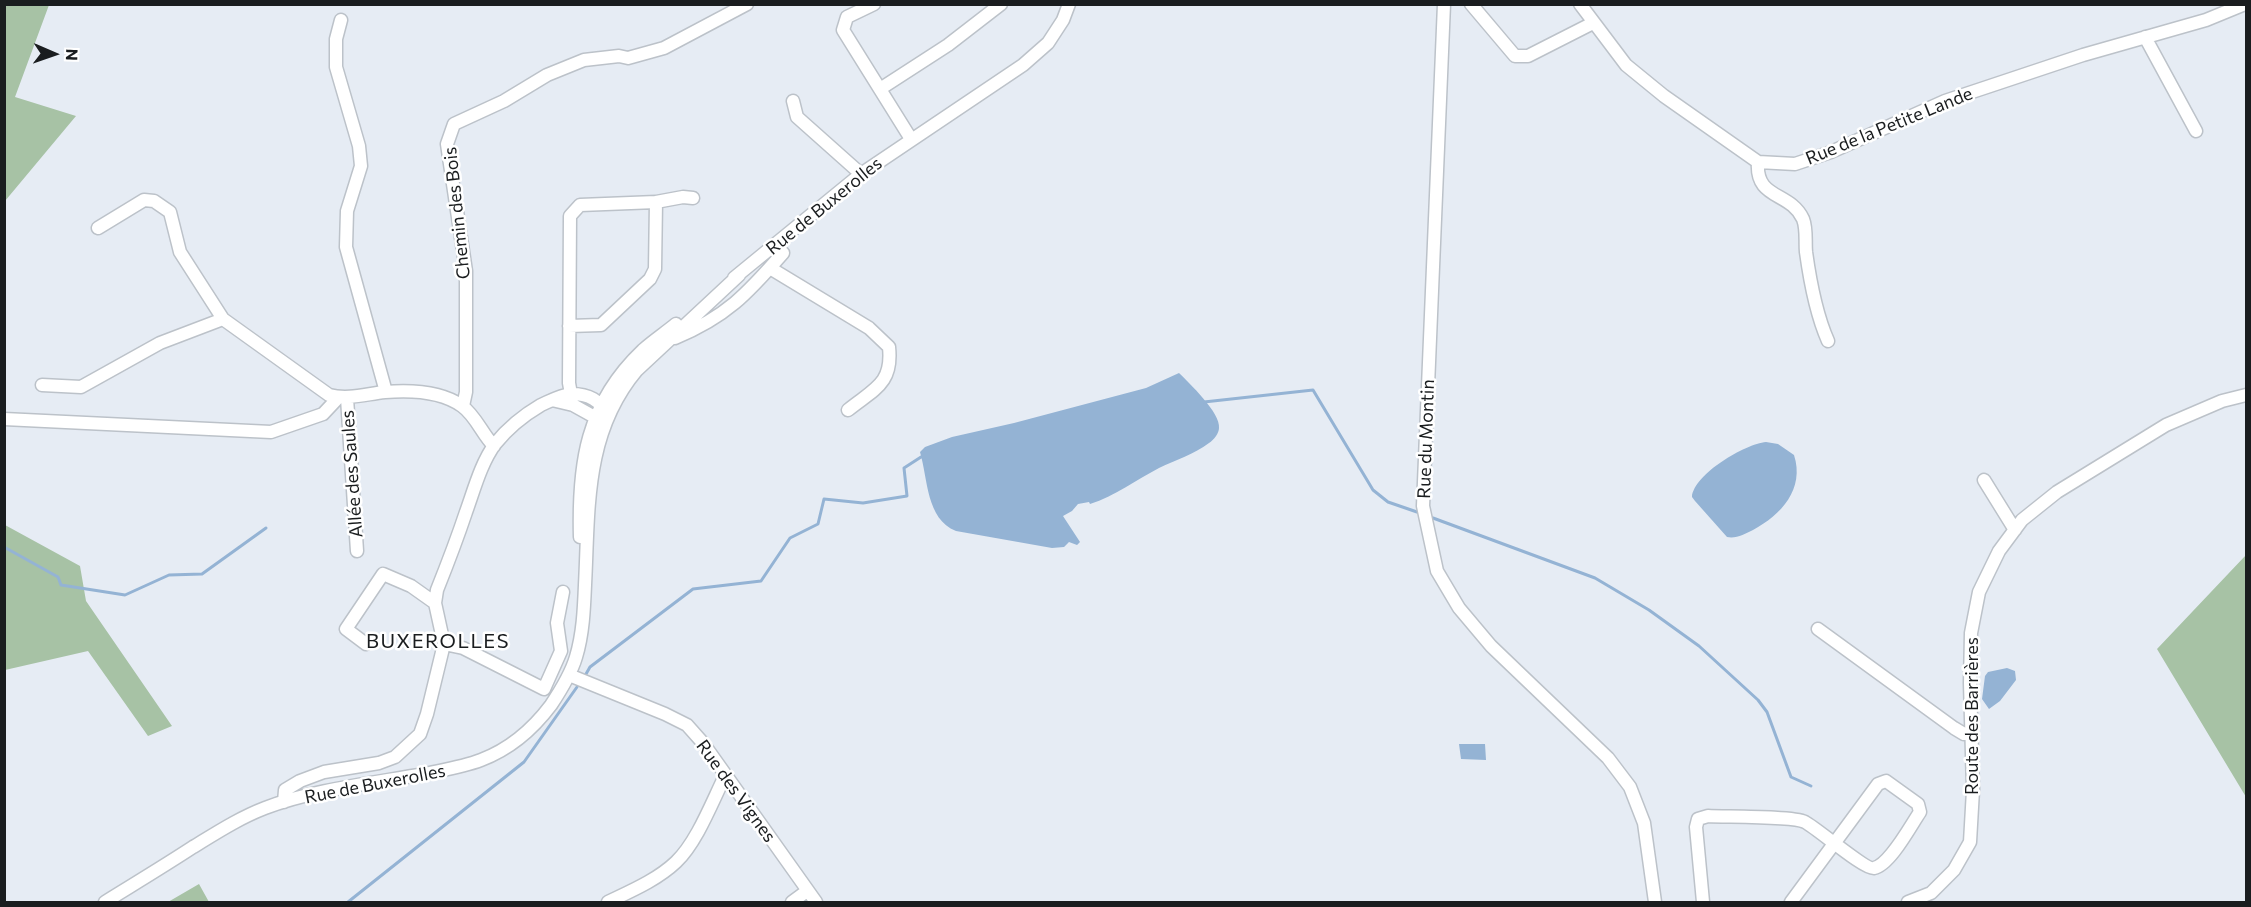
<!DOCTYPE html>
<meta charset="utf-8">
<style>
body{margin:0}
#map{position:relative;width:2251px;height:907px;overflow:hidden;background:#e6ecf4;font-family:Commissioner,sans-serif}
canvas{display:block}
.frame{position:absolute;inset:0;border:6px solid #1a1d1f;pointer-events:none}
.north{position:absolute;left:24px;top:24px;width:60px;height:60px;-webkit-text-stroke:4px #fff;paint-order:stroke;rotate:92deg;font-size:16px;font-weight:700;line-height:24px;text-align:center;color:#1a1d1f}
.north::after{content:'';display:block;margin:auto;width:21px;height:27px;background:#1a1d1f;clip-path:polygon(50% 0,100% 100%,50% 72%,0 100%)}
</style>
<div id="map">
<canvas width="2251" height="907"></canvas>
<div class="frame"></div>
<div class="north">N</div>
</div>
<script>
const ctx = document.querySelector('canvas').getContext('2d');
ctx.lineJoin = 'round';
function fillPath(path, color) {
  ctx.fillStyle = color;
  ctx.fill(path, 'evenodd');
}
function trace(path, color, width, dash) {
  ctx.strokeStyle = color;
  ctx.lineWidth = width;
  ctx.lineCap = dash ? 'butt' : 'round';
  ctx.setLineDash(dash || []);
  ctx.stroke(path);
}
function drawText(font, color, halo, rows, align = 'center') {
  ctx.font = font + ' Commissioner,sans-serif';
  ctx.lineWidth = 5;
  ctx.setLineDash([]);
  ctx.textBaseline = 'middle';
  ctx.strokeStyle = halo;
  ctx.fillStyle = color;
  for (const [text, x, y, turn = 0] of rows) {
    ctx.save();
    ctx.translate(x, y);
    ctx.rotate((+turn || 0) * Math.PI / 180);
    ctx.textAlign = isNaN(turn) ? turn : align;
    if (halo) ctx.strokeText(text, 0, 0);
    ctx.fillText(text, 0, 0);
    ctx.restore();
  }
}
fillPath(new Path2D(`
 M5 4 49 5 15 97 76 116 5 201Z
 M5 525 80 566 86 601 172 726 148 736 88 651 5 670Z
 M2246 555V797L2157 649Z
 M199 884 209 902H168Z`), '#a7c2a5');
fillPath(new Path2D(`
 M1179 373C1189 383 1221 413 1219 428 1219 433 1214 440 1209 443 1194 454 1176 460 1159 468 1136 480 1115 496 1090 504L1089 502 1078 504 1072 511 1063 516 1080 542 1077 545 1069 542 1064 547 1052 548 956 531C926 519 928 479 920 452L925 447 952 437 1014 423 1146 388Z
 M1766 442 1778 444 1794 455C1805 489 1781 515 1753 530 1745 534 1736 539 1727 537L1695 501 1692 497C1694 474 1745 444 1766 442Z
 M2007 668 2015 671 2016 680 2000 701 1989 709 1982 699 1985 676 1988 672Z
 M1459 744H1485L1486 760 1461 759Z`), '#94b3d4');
trace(new Path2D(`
 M1204 402 1313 390 1373 490 1388 502 1417 512
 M1433 518 1595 578 1649 610 1699 646 1758 700 1767 712 1791 777 1811 786
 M4 547 58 577 61 585 125 595 169 575 202 574 266 528
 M586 674 590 667 693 589 761 581 790 538 818 524 824 499 863 503 907 496 904 468 921 457H924
 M348 902 524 762 577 687`), '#94b3d4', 3);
const minor = new Path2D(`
 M874 4 847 17 843 30 911 139
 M1444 4 1423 506 1437 571 1459 608 1491 646 1608 758 1630 787 1644 823 1655 902
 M1471 4 1515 56H1528L1593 23
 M1580 4 1626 65 1664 96 1758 162 1795 164 1831 152 1945 101 2083 55 2206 20 2245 4
 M341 20 336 39V67L359 146 361 166 347 211 346 247 386 392
 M2145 37 2196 131
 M880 89 948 45 1001 4
 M793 101 797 117 861 174
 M1758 162C1755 200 1790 191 1803 219 1807 229 1805 241 1806 252 1810 281 1816 314 1828 341
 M656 202 683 197 693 198
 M98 228 144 200 154 201 170 212 180 252 223 319 329 395C348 400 366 394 385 392 410 390 441 391 462 406 476 416 482 434 494 446
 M770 268 869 328 889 347C893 384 874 389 848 410
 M734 278 861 174 1023 65 1048 43 1063 20 1069 4
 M569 326 601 325 650 279 655 269 656 202 580 205 570 216 569 383 571 394
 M675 338C726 317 747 294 783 253
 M42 385 81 387 160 343 223 319
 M347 398 357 551
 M463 406 466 392V271L447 144 454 124 504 101 547 75 584 60 619 56 628 58 664 48 747 4
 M4 419 271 432 323 414 338 398
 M1984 480 2015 530
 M580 537C578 464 586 404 643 350 653 341 665 333 676 324
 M1818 629 1954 728 1964 734H1972
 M366 644 346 629 383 574 411 586 435 603
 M444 644 463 648 544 689 561 651 557 623 563 592
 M569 675 665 714 687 725 703 743 816 902
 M284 802 285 790 300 781 324 772 379 763 395 757 420 734 427 714 444 644 435 603 437 590C447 565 457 539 466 512 474 490 481 463 495 444 507 429 524 415 541 405 550 401 561 395 571 394 589 394 600 400 608 416L591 415 573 405 552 400
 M105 902C134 884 164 866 193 847 216 833 239 818 265 808 311 790 374 783 424 774 443 770 463 767 481 760 510 749 533 729 551 705 561 690 571 674 576 657 583 634 584 609 585 585 589 508 584 433 637 370L739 275
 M608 902C631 891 657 880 676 862 697 842 712 802 725 776
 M792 902 807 891
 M1703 902 1696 827 1698 819 1708 816C1726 817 1793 816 1805 822 1818 829 1865 870 1874 868 1890 865 1911 825 1920 812L1918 804 1886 781 1878 784 1791 902
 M1908 902 1931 893 1954 870 1970 842 1973 790 1970 683 1971 633 1979 592 1999 551 2022 520 2057 492 2166 425 2222 401 2246 395`);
trace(minor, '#bcc2c9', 15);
trace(minor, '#fff', 12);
drawText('18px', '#1a1d1f', '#fff', [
 ["Rue de la Petite Lande",1889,126,-22],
 ["Rue de Buxerolles",824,206,-39],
 ["Chemin des Bois",457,213,-96],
 ["Rue du Montin",1426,439,-88],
 ["Allée des Saules",352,474,-94],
 ["Route des Barrières",1972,716,-90],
 ["Rue de Buxerolles",375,784,-11],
 ["Rue des Vignes",736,791,54]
]);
ctx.letterSpacing = '1.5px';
drawText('20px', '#1a1d1f', '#fff', [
 ["BUXEROLLES",438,641]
]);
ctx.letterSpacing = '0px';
</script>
